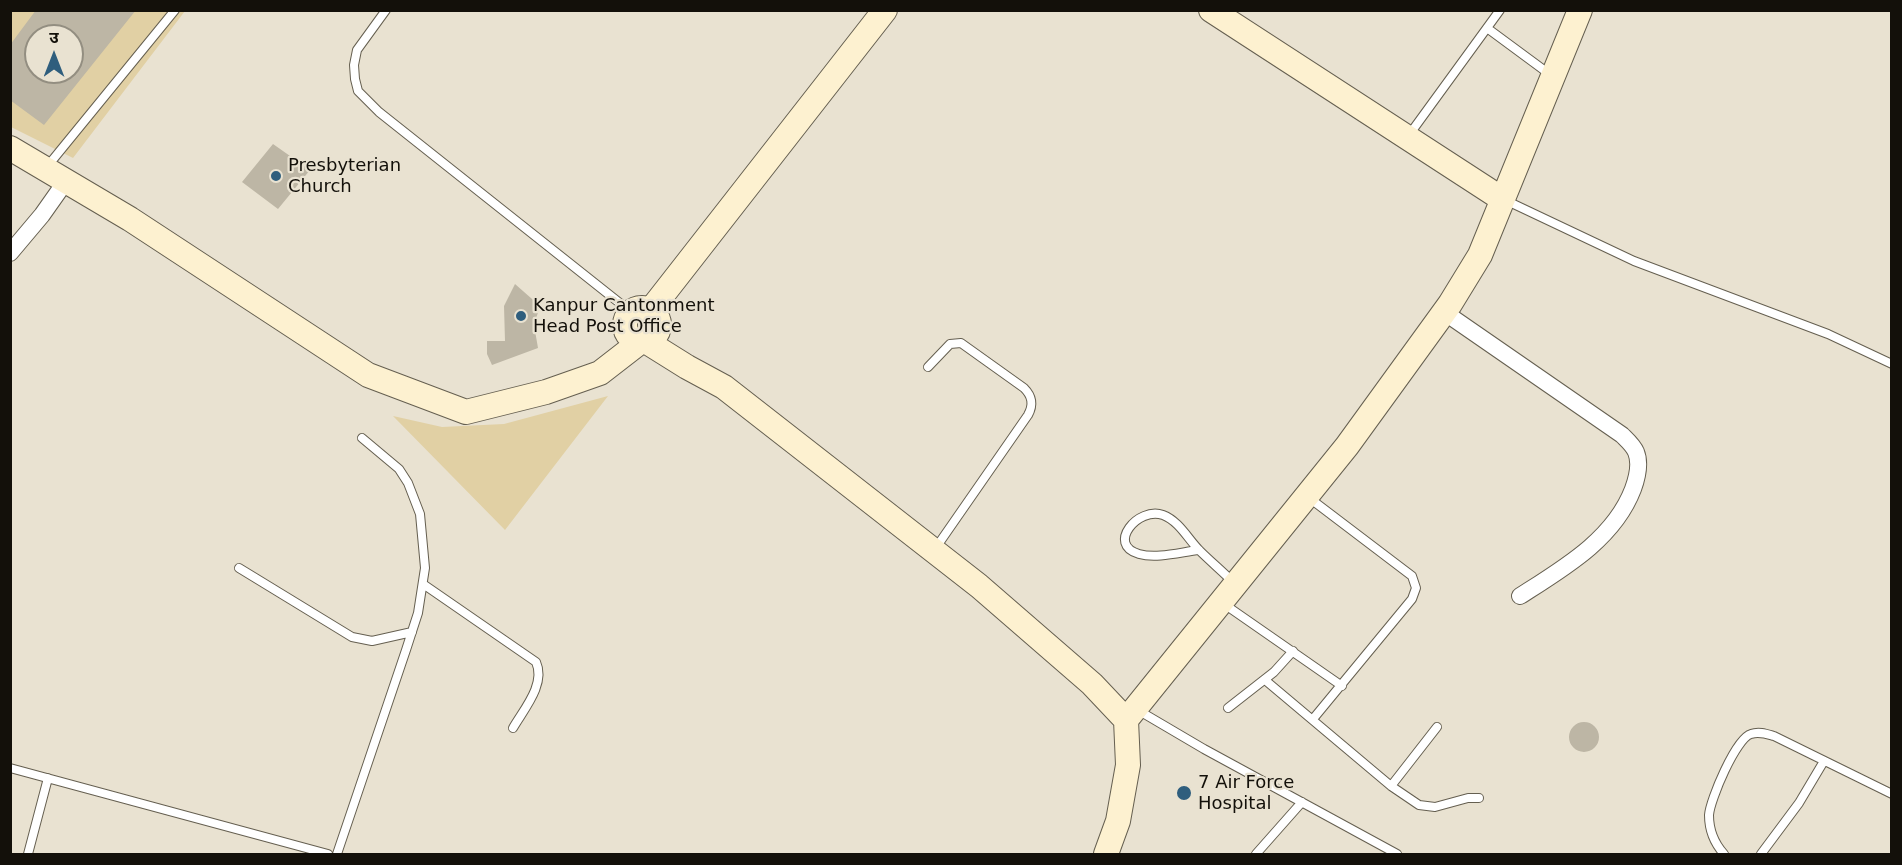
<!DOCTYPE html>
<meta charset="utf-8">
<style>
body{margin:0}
#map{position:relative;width:1902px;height:865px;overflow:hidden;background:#e9e2d1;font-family:"DejaVu Sans","Noto Sans Devanagari",sans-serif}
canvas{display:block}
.frame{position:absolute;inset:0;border:12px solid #13100a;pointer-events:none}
.north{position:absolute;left:24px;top:24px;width:60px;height:60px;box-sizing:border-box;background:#e9e2d1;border:2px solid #938e81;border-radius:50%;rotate:0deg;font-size:16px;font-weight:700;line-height:24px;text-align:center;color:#13100a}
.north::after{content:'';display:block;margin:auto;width:21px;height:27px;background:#2f5e7d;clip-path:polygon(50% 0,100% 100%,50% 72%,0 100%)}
</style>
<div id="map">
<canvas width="1902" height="865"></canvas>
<div class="frame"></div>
<div class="north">उ</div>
</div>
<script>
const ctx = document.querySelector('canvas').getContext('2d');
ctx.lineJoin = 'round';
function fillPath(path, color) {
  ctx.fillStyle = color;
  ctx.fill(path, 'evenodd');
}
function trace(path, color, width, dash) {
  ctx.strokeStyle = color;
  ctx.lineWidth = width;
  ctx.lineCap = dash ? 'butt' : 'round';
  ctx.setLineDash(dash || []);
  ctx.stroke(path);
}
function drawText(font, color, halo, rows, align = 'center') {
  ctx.font = font + ' "DejaVu Sans",sans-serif';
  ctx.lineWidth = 4.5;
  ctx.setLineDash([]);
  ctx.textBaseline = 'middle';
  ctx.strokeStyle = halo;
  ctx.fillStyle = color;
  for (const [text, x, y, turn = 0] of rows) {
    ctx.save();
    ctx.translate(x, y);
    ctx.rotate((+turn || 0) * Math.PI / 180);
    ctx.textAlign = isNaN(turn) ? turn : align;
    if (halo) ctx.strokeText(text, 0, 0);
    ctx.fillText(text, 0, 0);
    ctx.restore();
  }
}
fillPath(new Path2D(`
 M10 11H185L73 158 11 127ZM36 36H72V72H36Z
 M608 396 505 530 393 416 442 427 504 424Z`), '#e1d0a4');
fillPath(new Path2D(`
 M36 10H136L44 125 10 100V45ZM36 36H72V72H36Z
 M273 144 310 170 278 209 242 182Z
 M515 284 540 306 534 325 538 348 492 365 487 354V341H505L504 306Z
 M1569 737a15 15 0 1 1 30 0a15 15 0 1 1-30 0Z`), '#bdb6a5');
const lane = new Path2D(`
 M386 10 357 50 354 65 355 79 358 91 379 112 631 312
 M1487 28 1552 76
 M1409 135 1500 10
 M46 168 175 10
 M1505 200 1634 261 1828 334 1892 364
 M928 367 950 344 961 343 1024 388C1032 396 1034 404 1028 415L935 549
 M1308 497 1412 576 1416 588 1412 599 1313 719
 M1199 550C1181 552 1157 559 1139 554 1106 545 1138 506 1163 515 1179 521 1188 539 1199 550 1210 561 1222 571 1233 582
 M239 568 352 637 372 641 412 632
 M423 584 536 662C546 684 524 709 513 728
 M1224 604 1342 686
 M1265 680 1391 786 1419 805 1435 807 1468 798H1479
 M1228 708 1274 672 1293 651
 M1136 709 1204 749 1397 854
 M10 768 328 854
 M1391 786 1437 727
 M28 854 48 778
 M337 854 406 650 418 613 425 568 420 514 408 483 399 469 362 438
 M1256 854 1302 802
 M1724 854C1715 844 1709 830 1709 815 1710 800 1736 738 1751 734 1759 731 1767 734 1774 736L1892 794
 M1761 854 1799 803 1824 761`);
const street = new Path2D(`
 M10 253 42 215 66 181
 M1444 312 1622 435C1627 440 1633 445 1636 452 1641 464 1637 478 1633 489 1614 539 1564 568 1520 596`);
const secondary = new Path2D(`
 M1211 10 1502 199
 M10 148 130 219 368 375 466 412 546 392 600 373 640 342
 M625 325a17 17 0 1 1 34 0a17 17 0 1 1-34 0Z
 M650 311 885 10
 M647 342 687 367 724 387 979 586 1092 684 1126 720 1128 765 1118 821 1106 854
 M1126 720 1347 446 1450 304 1480 255 1580 10`);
trace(lane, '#655f50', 10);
trace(street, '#655f50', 18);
trace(secondary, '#655f50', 26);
trace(lane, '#fff', 8);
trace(street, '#fff', 16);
trace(secondary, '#fdf1d0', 24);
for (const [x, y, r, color] of [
 [276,176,6,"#2f5e7d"],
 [521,316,6,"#2f5e7d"],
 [1184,793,8,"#2f5e7d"]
]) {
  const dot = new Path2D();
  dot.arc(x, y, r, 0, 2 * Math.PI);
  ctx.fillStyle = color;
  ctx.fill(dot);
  trace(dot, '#e9e2d1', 2);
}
drawText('18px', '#13100a', '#e9e2d1', [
 ["Presbyterian",288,166],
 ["Church",288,187],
 ["Kanpur Cantonment",533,306],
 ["Head Post Office",533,327],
 ["7 Air Force",1198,783],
 ["Hospital",1198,804]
], 'left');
</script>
